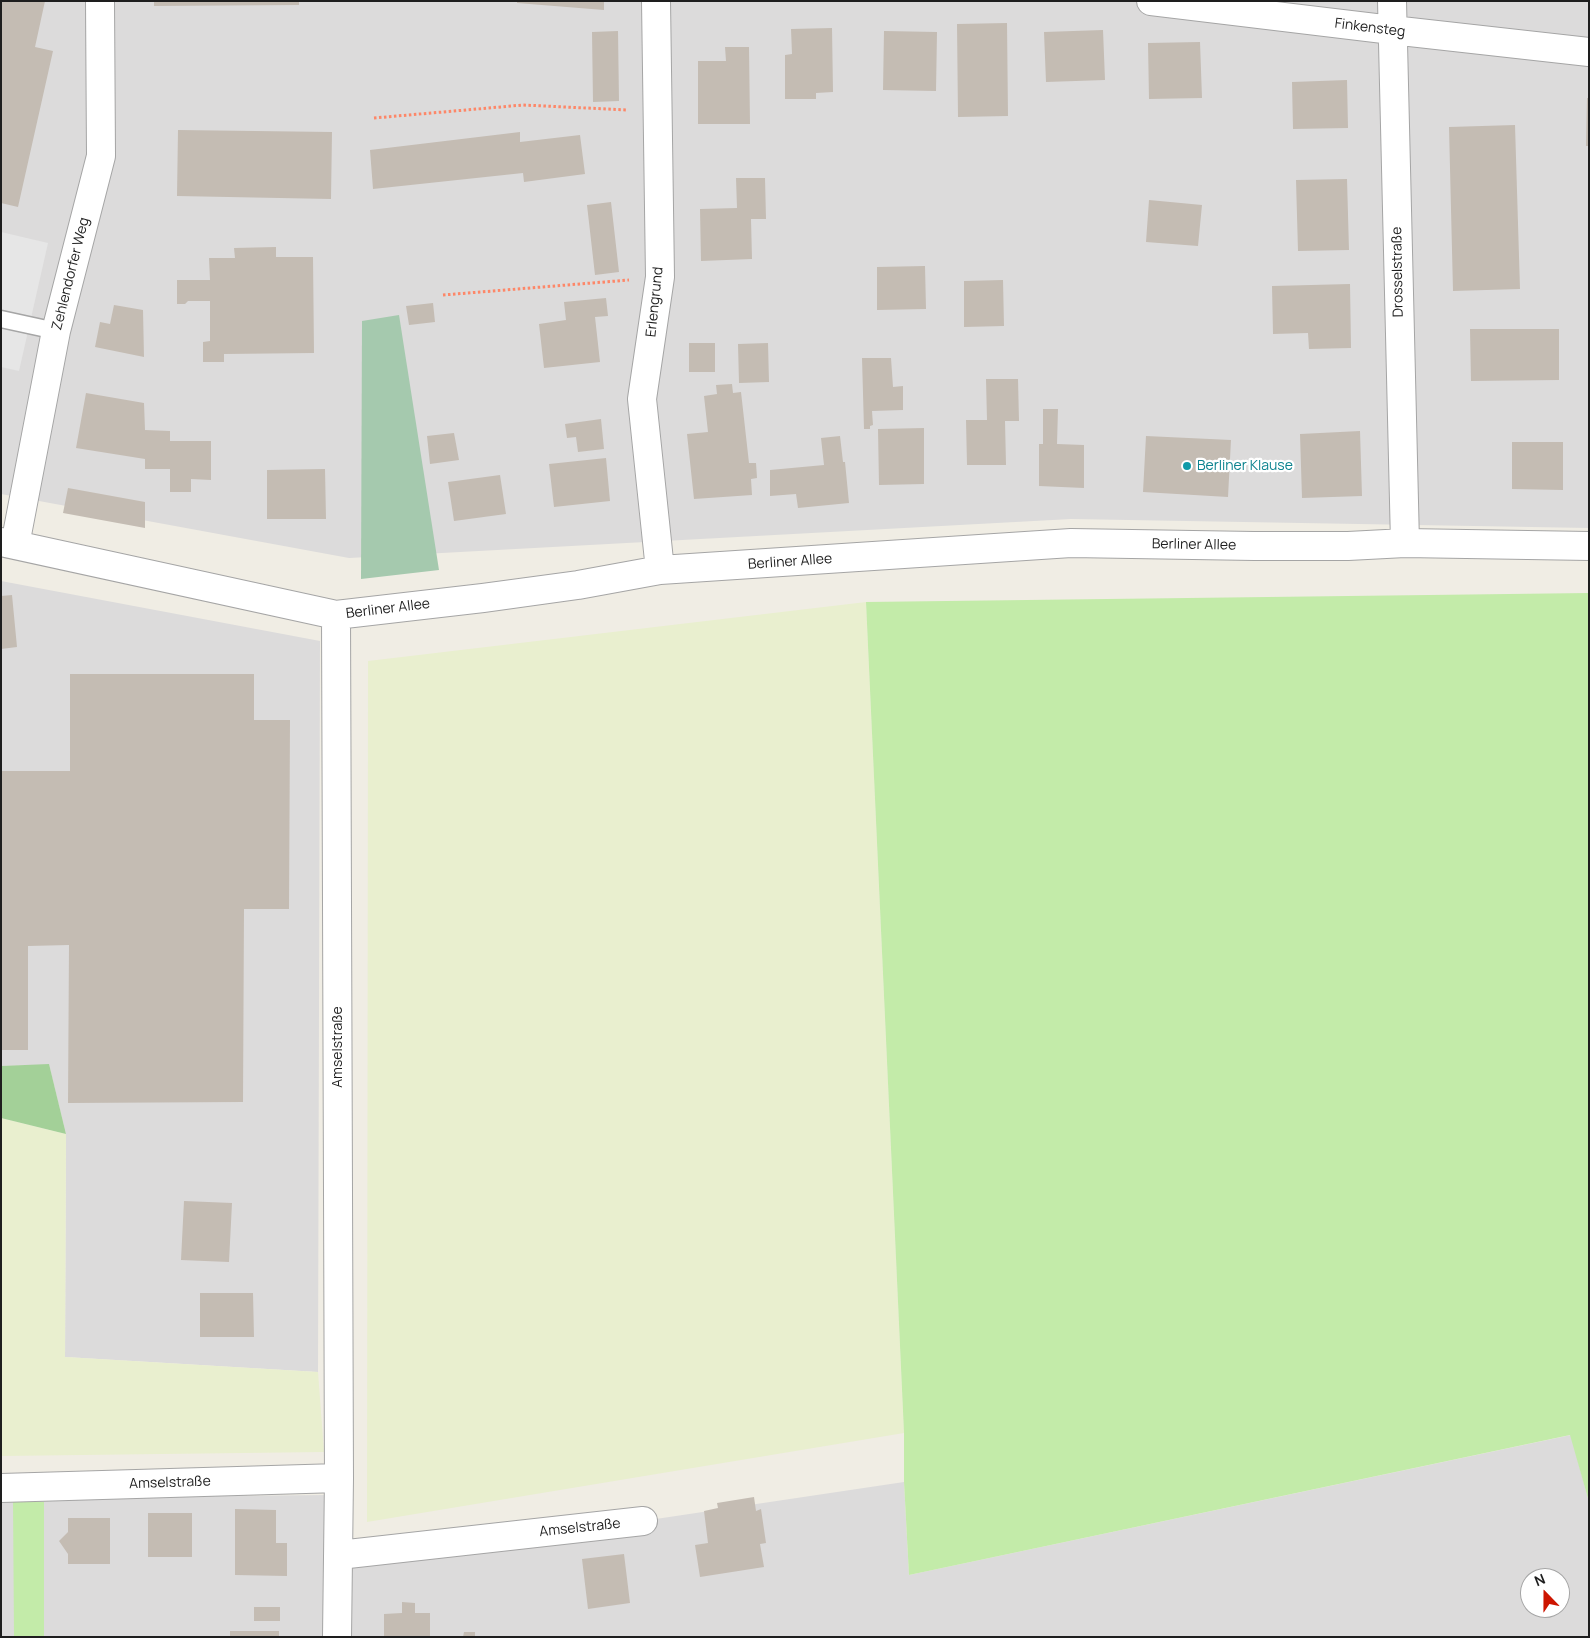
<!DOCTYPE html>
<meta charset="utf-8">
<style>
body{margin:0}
#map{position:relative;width:1590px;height:1638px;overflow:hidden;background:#f0ede4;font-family:Manrope,sans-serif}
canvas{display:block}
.frame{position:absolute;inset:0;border:2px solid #1e1e1e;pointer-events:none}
.north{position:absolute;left:1520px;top:1568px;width:50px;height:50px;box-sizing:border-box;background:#fff;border:1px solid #a5a5a5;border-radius:50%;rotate:338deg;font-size:14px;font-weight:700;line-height:20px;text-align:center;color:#1e1e1e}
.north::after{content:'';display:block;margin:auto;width:18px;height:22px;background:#cd1500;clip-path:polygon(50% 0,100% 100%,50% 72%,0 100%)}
</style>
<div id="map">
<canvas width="1590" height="1638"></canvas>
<div class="frame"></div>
<div class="north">N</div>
</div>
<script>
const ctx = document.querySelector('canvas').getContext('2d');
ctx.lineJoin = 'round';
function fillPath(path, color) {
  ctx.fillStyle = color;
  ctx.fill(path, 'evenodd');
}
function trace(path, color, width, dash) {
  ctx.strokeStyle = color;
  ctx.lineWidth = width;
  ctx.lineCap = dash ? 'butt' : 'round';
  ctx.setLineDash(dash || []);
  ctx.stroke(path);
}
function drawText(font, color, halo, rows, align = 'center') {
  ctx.font = font + ' Manrope,sans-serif';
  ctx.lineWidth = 4.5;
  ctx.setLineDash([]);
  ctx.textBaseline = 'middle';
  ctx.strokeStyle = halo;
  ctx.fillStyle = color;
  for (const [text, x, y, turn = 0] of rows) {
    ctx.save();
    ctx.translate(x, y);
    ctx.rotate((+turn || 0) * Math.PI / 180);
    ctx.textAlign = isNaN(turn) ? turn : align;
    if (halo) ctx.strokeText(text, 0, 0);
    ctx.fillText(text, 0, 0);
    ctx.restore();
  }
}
fillPath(new Path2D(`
 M1 1H1589V528L1071 519 349 558 1 494Z
 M1 581 320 641 318 1372 65 1357 66 1134 49 1065 1 1066Z
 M1571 1435 1589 1502V1637H1V1498L328 1495 327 1568 904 1482 909 1575ZM1530 1578H1560V1608H1530Z`), '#dcdbdb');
fillPath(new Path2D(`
 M866 602 904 1433 367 1522 368 661Z
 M1 1118 66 1134 65 1357 318 1372 324 1452 1 1456Z`), '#e9efcf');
fillPath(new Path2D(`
 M1589 593V1502L1570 1435 909 1575 904 1482V1433L866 602Z
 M13 1501 44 1502V1637H14Z`), '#c3eba9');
fillPath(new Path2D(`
 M49 1064 66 1134 1 1118V1066Z`), '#a3d098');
fillPath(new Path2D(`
 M399 315 439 570 361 579 362 321Z`), '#a5c9ae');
fillPath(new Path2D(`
 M1 232 48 243 19 371 1 367Z`), '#e6e6e6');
fillPath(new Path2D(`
 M1 1H45L35 47 53 51 18 207 1 203Z
 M154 1H299V5L154 6Z
 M517 1H604V10L517 3Z
 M1007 23 1008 116 958 117 957 24Z
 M832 28 833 92 816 93V99H785V55L792 54 791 29Z
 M1103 30 1105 80 1046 82 1044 32Z
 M618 31 619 101 593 102 592 32Z
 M884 31 937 32 936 91 883 90Z
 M1200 42 1202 98 1149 99 1148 43Z
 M725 47H749L750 124H698V61H726Z
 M1347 80 1348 128 1293 129 1292 82Z
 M1587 98H1589V146H1586Z
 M1515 125 1520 289 1453 291 1449 127Z
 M178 130 332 132 331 199 177 196Z
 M520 132V142L580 135 585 174 524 182 523 173 373 189 370 150Z
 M736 178H765L766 219H751L752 259 701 261 700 209 737 208Z
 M1347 179 1349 250 1298 251 1296 180Z
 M1149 200 1202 205 1198 246 1146 242Z
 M611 202 619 272 595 275 587 205Z
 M276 247V257H313L314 353 224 354V362H203V342L210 341V301H188L185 304H177V280H210L209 258H235L234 248Z
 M925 266 926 309 877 310V267Z
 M1003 280 1004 326 964 327V281Z
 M1350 284 1351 348 1309 349 1308 333 1273 334 1272 286Z
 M606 298 608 316 595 317 600 362 544 368 539 324 566 320 564 302Z
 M433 303 435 322 409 325 406 306Z
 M114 305 143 310 144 357 95 347 100 322 110 324Z
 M1470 329H1559V380L1471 381Z
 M689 343H715V372H689Z
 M768 343 769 382 739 383 738 344Z
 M862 358H891L893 387 903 386V410L872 411 873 425 870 426V429H864Z
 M986 379H1018L1019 421H1005L1006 465H967L966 420H987Z
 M732 384 733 393 741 392 749 463H756L757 478 751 479 752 495 694 499 687 434 708 432 704 396 717 394 716 385Z
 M86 393 144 403 145 430 170 431V441H211V480L191 479V492H170V469H145V459L76 448Z
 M1043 409H1058L1057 444 1084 445V488L1039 486V444H1043Z
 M601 419 604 449 578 452 576 437 567 438 565 424Z
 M924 428V484L879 485 878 429Z
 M1360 431 1362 496 1302 498 1300 434Z
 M454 433 459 460 430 464 427 436Z
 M840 436 843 462H845L849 503 798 508 796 494 770 496V470L824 465 821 438Z
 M1146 436 1231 440 1228 497 1143 492Z
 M1512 442H1563V490L1512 489Z
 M606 458 610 501 554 507 549 464Z
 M325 469 326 519H267V470Z
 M500 475 506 514 454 521 448 482Z
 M68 488 145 502V528L63 513Z
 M12 595 17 647 1 649V596Z
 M70 674H254V720H290L289 909H244L243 1102 68 1103 69 945 28 946V1050H1V771H70Z
 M184 1201 232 1203 229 1262 181 1260Z
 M200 1293H253L254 1337H200Z
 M754 1497 756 1511 761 1509 766 1543 760 1544 764 1567 700 1577 695 1545 708 1543 704 1511 718 1508 717 1503Z
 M235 1509 276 1510V1543H287V1576L235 1575Z
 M148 1513H192V1557H148Z
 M68 1518H110V1564H68V1554L59 1541 68 1532Z
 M624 1554 630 1603 588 1609 582 1559Z
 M402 1602 415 1603V1613H430V1637H384V1614L402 1613Z
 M254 1607H280V1621H254Z
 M230 1631H279V1637H230Z
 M464 1632H475V1637H463Z`), '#c4bcb3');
const lane = new Path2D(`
 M1 319 56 331`);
const street = new Path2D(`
 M656 1 660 277 642 399 660 570
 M1151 1 1392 30 1589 52
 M1392 1 1405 543
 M1 542 336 615 483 598 578 585 660 570 1071 543 1254 546H1348L1405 543 1589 546
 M15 545 56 331 101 156 100 1
 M336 615 339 1478 337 1637
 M1 1488 339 1478
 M339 1555 643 1521`);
trace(lane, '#a5a5a5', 19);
trace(street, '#a5a5a5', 30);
trace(new Path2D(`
 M374 118 523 105 628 110
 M443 295 629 280`), '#fd8768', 3, [2.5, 2.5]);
trace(lane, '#fff', 16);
trace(street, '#fff', 28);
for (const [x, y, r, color] of [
 [1187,466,5,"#0f9aa8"]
]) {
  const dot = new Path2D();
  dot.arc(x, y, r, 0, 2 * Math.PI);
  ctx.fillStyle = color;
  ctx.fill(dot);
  trace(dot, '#fff', 2);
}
drawText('14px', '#1e1e1e', '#fff', [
 ["Finkensteg",1370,28,7],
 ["Drosselstraße",1398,272,-91],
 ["Zehlendorfer Weg",71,274,-76],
 ["Erlengrund",655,302,-84],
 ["Berliner Allee",1194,545,1],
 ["Berliner Allee",790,562,-4],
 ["Berliner Allee",388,609,-7],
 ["Amselstraße",338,1047,-90],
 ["Amselstraße",170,1483,-2],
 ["Amselstraße",580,1528,-6]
]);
drawText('14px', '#0d838f', '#fff', [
 ["Berliner Klause",1197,466]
], 'left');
</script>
